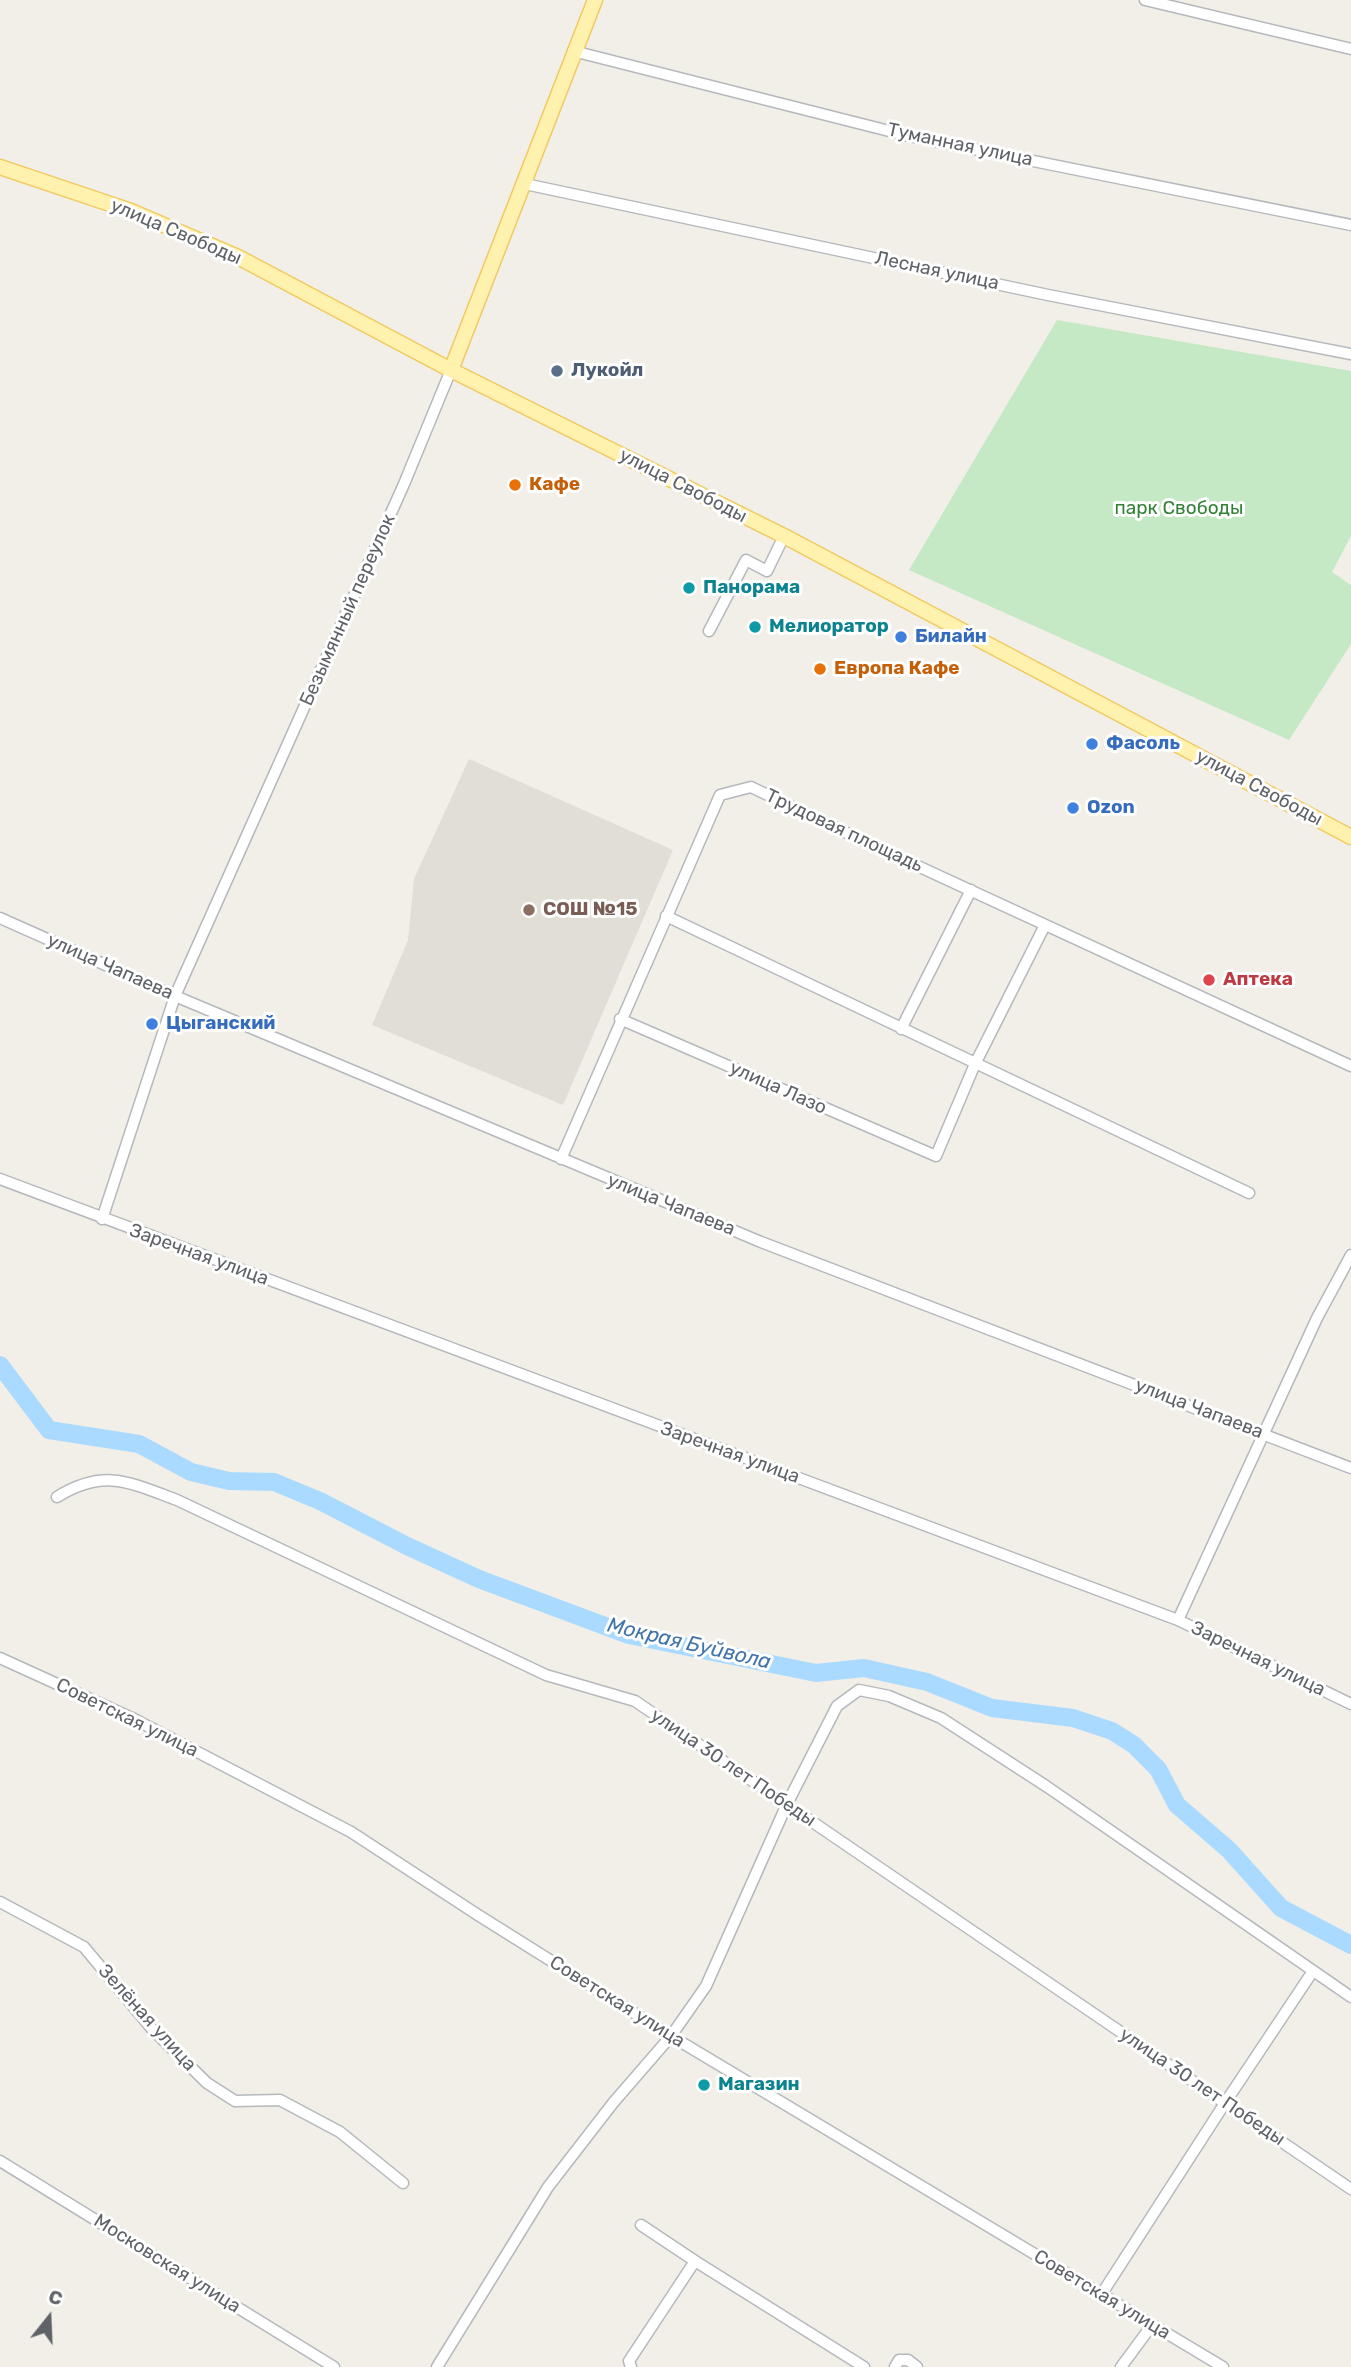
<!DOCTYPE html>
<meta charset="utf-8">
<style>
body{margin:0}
#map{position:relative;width:1351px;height:2367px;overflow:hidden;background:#f1efe8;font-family:Rubik,sans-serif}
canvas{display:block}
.north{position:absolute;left:14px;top:2283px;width:70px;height:70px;-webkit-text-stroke:5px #fff;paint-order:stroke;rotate:18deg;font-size:19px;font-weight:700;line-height:28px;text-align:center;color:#5f6368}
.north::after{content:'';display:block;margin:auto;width:24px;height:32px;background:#5f6368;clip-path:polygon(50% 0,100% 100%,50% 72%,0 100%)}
</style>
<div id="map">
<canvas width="1351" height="2367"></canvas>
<div class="north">С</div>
</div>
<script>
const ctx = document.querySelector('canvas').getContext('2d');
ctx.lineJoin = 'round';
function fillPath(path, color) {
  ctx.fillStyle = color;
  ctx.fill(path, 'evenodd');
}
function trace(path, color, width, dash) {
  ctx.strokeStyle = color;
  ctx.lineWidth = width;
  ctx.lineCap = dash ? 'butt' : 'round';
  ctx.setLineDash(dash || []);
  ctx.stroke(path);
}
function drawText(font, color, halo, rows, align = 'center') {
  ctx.font = font + ' Rubik,sans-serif';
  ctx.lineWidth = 6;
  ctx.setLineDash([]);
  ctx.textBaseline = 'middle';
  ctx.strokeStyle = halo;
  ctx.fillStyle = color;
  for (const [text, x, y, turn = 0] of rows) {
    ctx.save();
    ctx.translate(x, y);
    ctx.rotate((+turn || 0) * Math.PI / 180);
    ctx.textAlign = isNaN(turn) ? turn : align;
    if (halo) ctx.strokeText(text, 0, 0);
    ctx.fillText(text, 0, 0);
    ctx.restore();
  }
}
fillPath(new Path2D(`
 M469 759 673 850 563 1105 372 1025 408 940 414 879Z`), '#e1ded6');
fillPath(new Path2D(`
 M1057 320 1351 371V536L1332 572 1351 585V644L1289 740 909 570Z`), '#c5e8c5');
trace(new Path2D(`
 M0 1365 49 1430 139 1444 191 1472 229 1481 274 1482 320 1501 407 1546 479 1579 629 1635 816 1673 864 1668 927 1682 992 1708 1073 1718 1112 1731 1134 1745 1158 1769 1177 1805 1229 1850 1281 1908 1351 1945`), '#aadaff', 18);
const minor = new Path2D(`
 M1145 0 1351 49
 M573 51 909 136 1351 225
 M525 184 1048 295 1351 354
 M709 631 746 560 767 571 784 536
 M666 916 1249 1193
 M0 918 175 996 761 1242 1351 1468
 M620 1019 936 1156 975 1064 1045 925
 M901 1029 971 890
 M561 1159 720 795 751 787 857 838 1351 1066
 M0 1179 1178 1620 1351 1704
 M102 1219 175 996 404 484 451 370
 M57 1497C104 1468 129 1482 177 1500L546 1675 635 1701 1351 2189
 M1178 1620 1317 1318 1351 1255
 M0 1658 134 1719 351 1832 478 1915 671 2036 1223 2367
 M0 1902 84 1947 153 2030 207 2083 235 2101 280 2100 340 2132 403 2183
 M0 2161 334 2367
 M641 2225 695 2261 864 2367
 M1101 2295 1225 2103 1313 1971
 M437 2367 548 2187 613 2103 671 2036 706 1986 787 1804 837 1706 859 1690 889 1696 941 1718 1046 1786 1351 1997
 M631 2367 629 2361 695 2261
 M895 2367 899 2360H908L917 2367
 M1121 2367 1152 2325`);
const major = new Path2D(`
 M0 167 131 211 238 257 451 370 784 536 1351 837
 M451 370 595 0`);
trace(minor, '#b5b8bc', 13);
trace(major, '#f2c960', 17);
trace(minor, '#fff', 10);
trace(major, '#fff2af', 14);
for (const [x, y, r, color] of [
 [557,371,7,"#5c6f8a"],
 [515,485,7,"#e8710a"],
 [689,588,7,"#0f9aa8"],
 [755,627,7,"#0f9aa8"],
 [901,637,7,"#3f7fe0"],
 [820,669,7,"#e8710a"],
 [1092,744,7,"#3f7fe0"],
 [1073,808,7,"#3f7fe0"],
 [529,910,7,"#8d6e63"],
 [1209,980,7,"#e0444e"],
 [152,1024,7,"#3f7fe0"],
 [704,2085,7,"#0f9aa8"]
]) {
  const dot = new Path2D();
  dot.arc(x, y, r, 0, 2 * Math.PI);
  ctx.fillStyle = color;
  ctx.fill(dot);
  trace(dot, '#fff', 2.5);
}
drawText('19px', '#5f6368', '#fff', [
 ["Туманная улица",960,145,12],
 ["улица Свободы",176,232,23],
 ["Лесная улица",937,271,12],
 ["улица Свободы",683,486,27],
 ["Безымянный переулок",348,610,-66],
 ["улица Свободы",1259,788,28],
 ["Трудовая площадь",844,831,25],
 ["улица Чапаева",110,967,24],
 ["улица Лазо",778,1088,24],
 ["улица Чапаева",671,1205,22],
 ["Заречная улица",199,1255,20],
 ["улица Чапаева",1199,1409,21],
 ["Заречная улица",730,1453,20],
 ["Заречная улица",1258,1659,26],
 ["Советская улица",127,1718,26],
 ["улица 30 лет Победы",733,1768,34],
 ["Советская улица",617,2002,32],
 ["Зелёная улица",147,2018,48],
 ["улица 30 лет Победы",1202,2087,34],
 ["Московская улица",167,2264,32],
 ["Советская улица",1102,2295,31]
]);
drawText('bold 19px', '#4e5e75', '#fff', [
 ["Лукойл",571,371]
], 'left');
drawText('bold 19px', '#c56008', '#fff', [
 ["Кафе",529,485],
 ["Европа Кафе",834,669]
], 'left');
drawText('19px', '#348238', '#fff', [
 ["парк Свободы",1179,509]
]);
drawText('bold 19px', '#0d838f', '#fff', [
 ["Панорама",703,588],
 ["Мелиоратор",769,627],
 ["Магазин",718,2085]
], 'left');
drawText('bold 19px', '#366cbe', '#fff', [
 ["Билайн",915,637],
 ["Фасоль",1106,744],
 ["Ozon",1087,808],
 ["Цыганский",166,1024]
], 'left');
drawText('bold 19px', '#785e54', '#fff', [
 ["СОШ №15",543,910]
], 'left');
drawText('bold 19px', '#be3a42', '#fff', [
 ["Аптека",1223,980]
], 'left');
drawText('italic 21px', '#4174aa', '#fff', [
 ["Мокрая Буйвола",689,1644,13]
]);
</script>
